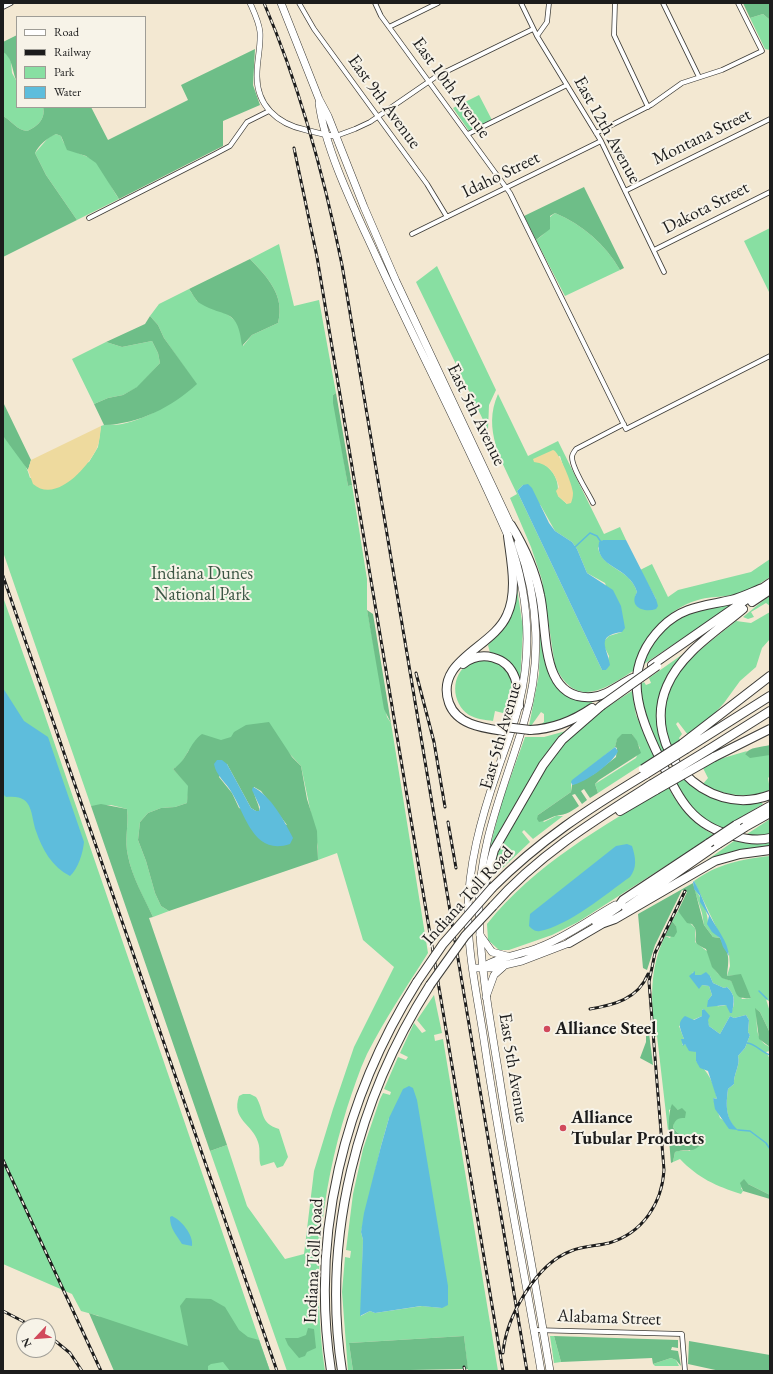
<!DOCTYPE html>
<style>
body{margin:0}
#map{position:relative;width:773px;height:1374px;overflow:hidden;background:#f3e8d2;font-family:"EB Garamond",serif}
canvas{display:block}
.frame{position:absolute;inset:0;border:4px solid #1c1c1c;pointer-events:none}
.legend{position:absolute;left:16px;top:16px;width:130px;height:92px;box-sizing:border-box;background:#f7f3e8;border:1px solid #9f9d96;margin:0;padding:5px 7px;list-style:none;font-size:12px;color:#1c1c1c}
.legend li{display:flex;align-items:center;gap:8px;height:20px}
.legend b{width:20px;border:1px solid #9f9d96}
.north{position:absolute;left:16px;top:1318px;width:40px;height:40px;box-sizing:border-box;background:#f7f3e8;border:1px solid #9f9d96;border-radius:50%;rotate:244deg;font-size:11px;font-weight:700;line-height:16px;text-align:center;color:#1c1c1c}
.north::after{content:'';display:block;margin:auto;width:14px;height:18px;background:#d1495b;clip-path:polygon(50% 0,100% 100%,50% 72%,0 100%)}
</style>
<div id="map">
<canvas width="773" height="1374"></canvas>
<div class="frame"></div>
<ul class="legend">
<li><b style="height:5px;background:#fff"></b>Road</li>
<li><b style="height:5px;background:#1c1c1c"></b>Railway</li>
<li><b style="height:11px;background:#88dfa2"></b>Park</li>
<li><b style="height:11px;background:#5ebddc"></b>Water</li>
</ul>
<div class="north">N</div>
</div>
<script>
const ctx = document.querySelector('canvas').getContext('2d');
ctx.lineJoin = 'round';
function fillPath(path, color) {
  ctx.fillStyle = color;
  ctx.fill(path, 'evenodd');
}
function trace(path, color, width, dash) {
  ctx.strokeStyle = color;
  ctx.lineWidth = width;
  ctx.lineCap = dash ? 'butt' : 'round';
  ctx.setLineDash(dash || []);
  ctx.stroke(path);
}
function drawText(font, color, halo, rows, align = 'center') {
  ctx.font = font + ' "EB Garamond",serif';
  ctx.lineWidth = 4;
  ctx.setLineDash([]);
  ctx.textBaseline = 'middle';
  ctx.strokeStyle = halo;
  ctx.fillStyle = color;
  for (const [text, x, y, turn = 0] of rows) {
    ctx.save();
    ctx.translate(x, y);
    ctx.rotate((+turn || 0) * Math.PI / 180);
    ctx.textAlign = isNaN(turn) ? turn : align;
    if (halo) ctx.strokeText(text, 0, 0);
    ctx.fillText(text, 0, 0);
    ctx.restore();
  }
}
fillPath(new Path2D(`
 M763 14 770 20V50L765 49 750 18Z
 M3 52 8 55 11 62 12 73 17 82V107H43C46 119 37 127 27 131 17 130 12 121 3 116Z
 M479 95 492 120 469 131 453 108Z
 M56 134 61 136C66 155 86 152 97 163 106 173 111 188 119 199L77 220 46 175 35 153 49 137Z
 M555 213C583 225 605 244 620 270L565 296 536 240C545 234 551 228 550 217Z
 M770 228V294L744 241Z
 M279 244 294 306 319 300 336 393 333 395 348 486 352 485 367 579V610L387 717 391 723 428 953C407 986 385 1019 367 1054 359 1071 353 1090 347 1108 320 1194 312 1281 325 1371H287L210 1151 227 1145 247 1206 285 1259 304 1254 314 1171 333 1109 354 1047 394 967 363 940 337 853 318 860V847L301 766 286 750H189L180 765 173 769 189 786 187 803 175 807 161 808 148 813 140 822 138 840 146 861 155 893 161 906 169 911 153 917C144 898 132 877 128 856 124 840 129 825 127 809L111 805 91 806 3 552V436C14 447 26 462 30 478L89 462 98 447 101 426C108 423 115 426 122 424 151 418 174 401 196 384L164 338 158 325 150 316 159 304 189 289 197 301 227 314 237 322 241 333 243 346 252 335 278 323C285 295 268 278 250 259Z
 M437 266 496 390 489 405 488 430 416 282Z
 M152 341 158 353 160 363 138 387 123 395 108 398 94 404 72 359 106 342 122 347Z
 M498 394 528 456 558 441 604 534 620 527 626 540H603L598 548C603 570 630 568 637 592L635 597 656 599 640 570 652 564 668 597 678 590 751 572 770 559V577C757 586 742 594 726 596 717 597 707 597 698 600 664 610 643 638 633 671 603 690 576 709 555 666L542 580 531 547 510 498 517 494C502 461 482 430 498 394ZM560 456 564 469 567 504 558 496C559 481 555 471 542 463ZM523 485 541 506 555 531 572 542 577 549 587 573 605 583 622 632 609 636 604 641V646L609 656 606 670H602L517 491Z
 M517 588 523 628 520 683 503 657 490 653 488 645 502 631 509 619Z
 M770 595V606L766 603 751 612 754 617 748 619 743 617Z
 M3 597 41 704 270 1371H125L99 1316 81 1311 72 1294 3 1264Z
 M737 602 641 666 657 636 682 615Z
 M541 608 560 687 596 700C577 712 562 722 539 726L544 722V714L541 712 531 726H529L539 674Z
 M770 612V639L762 648 756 667 740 681 724 703 713 715 688 735 678 722 676 724 682 734 679 738 680 740 671 746C650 680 691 658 736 621L751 623Z
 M693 647 677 662 659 732 664 751 660 753 644 718 640 685 644 682 646 685 651 683 649 678Z
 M491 660C521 675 517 695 509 723H506L503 713 495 711 493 721C486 720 476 719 469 715 451 703 450 674 470 663 476 660 484 661 491 660Z
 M632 691 636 715 655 756 598 793 595 784 636 758 640 748 632 734 617 740 615 747 571 783V792L538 815 544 822 556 816H563L533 839 524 830 522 832 530 842 490 880C493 849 548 758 571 736 589 719 611 704 632 691Z
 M566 731 567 732 491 849 490 847 502 801 525 737H544Z
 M747 751 745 754 770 755V776L768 778 770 790C748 799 723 796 703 784L708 778 703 768 720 759Z
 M684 779 704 793 760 801 763 804 720 830 694 812 675 784Z
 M668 787C679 807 693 824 714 835L578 922 552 935 509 950H499L488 940 487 924C535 864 603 826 668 787Z
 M770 819V834L744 836Z
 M734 841 753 844 770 843V847L708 862 707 860Z
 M770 856V1002L766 999 770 1012V1033L760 1012 756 1009C758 1023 753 1040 770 1047V1051L766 1052 770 1059V1195L748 1184 741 1188 743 1191 741 1194C716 1186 698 1178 680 1159L673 1162 675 1152 678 1151H690L694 1139C684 1137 678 1135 673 1127L674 1121 678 1118V1110L674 1107 669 1110 670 1125 668 1131 657 1036 655 1037C651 1001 649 969 665 936L670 938 676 926 672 921 678 911 695 928V942L708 952C712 967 715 975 731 981L742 999 751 998 739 975 727 976 730 966 729 954 694 881C717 864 742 859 770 856ZM695 972V975L710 976 713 983 724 988 727 987C734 993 736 1002 732 1010L726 1005C717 1007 714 1007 708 1000L712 995 709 986 702 985 692 973ZM704 1009 709 1026 720 1034 730 1016 734 1018 746 1015 749 1020 748 1032 750 1035 745 1048 738 1056C741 1064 733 1075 734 1084L728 1089C726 1105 725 1118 737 1130L720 1118 713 1098 717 1099C714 1083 708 1071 696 1061V1052L685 1044 682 1045 684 1039 679 1026 702 1016V1010Z
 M694 889C701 895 709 915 708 925L720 938 713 937 704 925 702 913Z
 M434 995 442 1033 434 1035 435 1041 443 1039 498 1371H468L464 1336 349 1343 353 1371H348L342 1292 345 1257 350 1258 351 1251 346 1250 353 1194 363 1149 380 1099 383 1093 390 1095 391 1092 384 1089 398 1057 406 1060 408 1057 400 1053 414 1023 422 1033 426 1031 417 1020ZM389 1118 442 1308 422 1306 375 1313 370 1311 361 1316 363 1240 361 1232 381 1146Z
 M243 1094H250L256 1097C265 1111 259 1123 279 1129L288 1157 283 1166 277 1168 274 1162 261 1166C258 1160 261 1150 258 1142 252 1123 231 1120 239 1096Z
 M550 1336H554L561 1362 554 1363Z
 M671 1358 676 1360 679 1366H655L653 1364Z`), '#88dfa2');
fillPath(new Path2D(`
 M743 3H770V20L763 14 750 18Z
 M17 35V82C12 72 13 58 3 52V42Z
 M255 49 253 85 260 105 223 121V146L119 199 96 163 86 156 67 150 61 136 56 134C47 138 39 145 35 153L46 175 77 220 3 257V116C12 121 17 130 27 131 37 127 46 119 43 107H91L108 140 188 100 181 85Z
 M584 187 624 268 620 270C605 244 583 225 555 213L550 216V229L536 240 524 216Z
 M250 259C268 278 285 295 278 323L252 335 242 346C238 305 223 319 198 302 195 299 192 293 189 289Z
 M150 316 158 325 164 338 197 384C172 407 139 424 104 425L94 404 108 398 123 395 137 387 160 363 158 353 152 341 122 347 106 342 145 324Z
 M336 393 352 485 348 486 333 403V395Z
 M3 402 31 460 28 470 3 436Z
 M367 610 373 614 391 723 384 709Z
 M269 722 292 757 301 766 307 799 317 831 318 860 169 911 161 906 155 893 146 861 138 840 140 822 148 813 161 808 175 807 187 803 188 786 173 769C187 761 189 743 202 734L221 740 231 737 234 732 246 725ZM227 764 251 808 256 811H259C260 804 253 798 254 787L261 791 287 825 239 808 232 793 219 777Z
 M622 734H632L637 741 641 753 599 780 595 784 598 793 590 798 584 789 581 791 587 800 582 804 575 794 572 795 579 806C567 814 567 814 555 816 549 818 545 821 539 822L537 819 538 815 571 792 572 785 594 774 616 757 617 748 615 747 617 739Z
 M770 745V755L750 758 745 754C749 747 762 747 770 745Z
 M101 804 127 809C129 825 124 840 128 856 132 877 144 897 153 917L149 918 227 1145 210 1151 91 806Z
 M693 883 704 925 713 937 720 938C730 955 729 957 727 976L741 974 751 998C734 999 738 995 731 981L722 978 712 967 706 949C690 942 698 941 695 928L692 924 687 923 678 911 687 892 682 890 655 945 647 970 643 968 638 914Z
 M672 921 676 926 677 932 674 937 665 936Z
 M755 1008 760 1012 770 1033V1047L759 1039Z
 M646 1025H648L653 1065 640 1058 646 1042Z
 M672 1104 678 1110 682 1108 686 1112 685 1118C678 1118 675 1119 673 1127 679 1138 691 1137 700 1145 693 1154 684 1148 675 1152L673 1162 671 1163C670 1148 666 1117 672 1104Z
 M744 1179 748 1184 770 1195V1199L743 1191 740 1183Z
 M186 1298 211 1299 225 1307 239 1330 248 1337 259 1340 270 1371H230L223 1362 211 1364 208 1366V1371H114L89 1313 188 1346 180 1306Z
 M308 1328 314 1329 316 1348 307 1352 305 1356 299 1358 288 1345 285 1338H298L306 1335Z
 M464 1336 468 1369 353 1371 349 1343Z
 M554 1336 678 1340V1348L672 1347 671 1350 678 1351 681 1366 676 1360 671 1358 653 1364 652 1358 561 1362Z
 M689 1341 770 1355V1371H720L688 1364Z`), '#6ebe88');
fillPath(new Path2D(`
 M101 426C100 434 100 441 97 448 88 467 56 504 33 484L28 470 31 460Z
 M553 450C559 451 573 486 573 493 573 497 572 500 571 503L567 504 558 496 556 491 559 487C555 473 549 464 534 462L533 459Z`), '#eeda9e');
fillPath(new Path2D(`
 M528 484 532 488 549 523 555 531 572 542 577 549 587 573 613 590 621 606 625 628 622 632C595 636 607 647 610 665L606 670H602L517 491 523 485Z
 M603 540H626L656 599 658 606 656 609C644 613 628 607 637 592 630 566 594 568 599 542Z
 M3 688 24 721 48 737 84 842C83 853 78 869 70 876 52 867 42 849 36 831 30 813 34 794 6 797L3 794Z
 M615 747 618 751C614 762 585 783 572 785L571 782 572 780Z
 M217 760H222L227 764 251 808 256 811H259L260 807 252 790 253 787C271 796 284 820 293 838L290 844C254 856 246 816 232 793 226 782 216 776 214 764Z
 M627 844 632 846C636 858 637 868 630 877 606 894 568 926 540 931 535 932 532 929 529 926L530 914 616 846Z
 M694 881C701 893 704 904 710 916 716 928 728 941 729 956L723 947 720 938 712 932 707 924 709 916 700 902V896L694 889 693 882Z
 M695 971V975H701L706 972 710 976 713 983 724 988 727 987C736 995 734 1002 732 1013H730L726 1005 707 1007 708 1000 712 995 709 986 702 985 699 989 689 976Z
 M704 1009 710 1016 708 1020 709 1026 720 1034 730 1016 734 1018 746 1015 749 1020 748 1032 750 1035 745 1048 738 1056C741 1064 733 1075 734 1084L728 1089C726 1105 725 1118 738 1130L729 1129 715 1109 713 1098 717 1099 708 1071 700 1068 696 1061V1052L689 1051 685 1044 683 1046 681 1039H684C681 1030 676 1023 685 1016L694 1020 702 1016V1010Z
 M409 1086 413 1088 417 1100 448 1286V1305L442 1308 421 1306 375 1313 370 1311 360 1316 363 1240 361 1232 364 1213 381 1146 389 1118 403 1089Z
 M172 1216C181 1220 194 1235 192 1246L182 1244C176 1234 170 1229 170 1217Z`), '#5ebddc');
trace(new Path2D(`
 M575 547 590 533 597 536 601 542
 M759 991 767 999
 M747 1043C756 1044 761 1052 770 1055
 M738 1130 750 1131 766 1143 770 1149`), '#5ebddc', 1.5);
const minor = new Path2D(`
 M299 3 314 29 427 184 447 217
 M375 3 381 16 510 193 626 429 770 356
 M521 3 537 36 601 141 664 272
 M615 3 614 35 648 107
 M663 3 699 77
 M3 7 11 3
 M389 27 438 3
 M537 36 547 22 549 3
 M596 133 651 105 682 83 722 70 762 51 738 3
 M468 134 567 85
 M336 136 355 129 370 122 437 76 533 29
 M625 191 770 119
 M89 218 215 154 230 146 247 122 269 111
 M412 234 601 141
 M654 250 770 192
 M593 503C588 492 572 469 572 457 572 454 574 452 576 449L624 424
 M534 1330 682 1334 685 1371`);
const tertiary = new Path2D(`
 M250 3C254 12 259 22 260 32 261 46 257 60 257 74 256 105 277 124 306 130 316 132 325 136 336 136`);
const primary = new Path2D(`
 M281 3 319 99 328 116 364 207 396 281 513 530
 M319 103C325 150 356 212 376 256 419 350 467 442 508 536 528 591 533 647 519 704 514 726 505 748 498 769 481 818 467 868 468 919 469 962 479 1005 485 1047 501 1155 523 1263 541 1371
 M518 543C539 600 542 664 524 722 506 784 478 844 479 911 480 966 490 1020 499 1075 514 1174 534 1272 550 1371`);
const trunk = new Path2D(`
 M480 935 492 952 507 956
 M483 967C499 956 522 955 540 947 568 936 590 919 615 905
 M473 968H492L522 961 569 943
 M486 997 494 975 503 967`);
const motorway = new Path2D(`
 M511 525C525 548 535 570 540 595 548 630 539 701 592 697 607 696 620 684 633 678
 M765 587C754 591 743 597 731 600 705 606 683 606 662 627 620 669 638 713 660 759 678 796 689 825 734 836 745 839 758 841 770 838
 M752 602 770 590
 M743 609C717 631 681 653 667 686 640 748 705 820 770 795
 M463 664C481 650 507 656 515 678 518 687 518 697 519 706
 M652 665 770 583
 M530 730C553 729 573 721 592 708
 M503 731C483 728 457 725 449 703 434 660 493 648 507 615 518 591 511 561 508 536
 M682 744 770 676
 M686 749 770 696
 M708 750 770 711
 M714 757 770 729
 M620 811 656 790
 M736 825 770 806
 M745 827 770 813
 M492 888C540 840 588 809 646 774
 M479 895 486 880 494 850 543 765 562 740 601 706
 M493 906C538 855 595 820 652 784
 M626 908 718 844
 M596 922 618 907 623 900 709 843
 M601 924 615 919 715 861 740 854 770 850
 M569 943 605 922
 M331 1371C310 1234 344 1098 417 982
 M342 1371C321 1237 358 1098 430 985`);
trace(minor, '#3c3b37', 5.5);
trace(tertiary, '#3c3b37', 6);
trace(primary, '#3c3b37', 8);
trace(trunk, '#3c3b37', 8);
trace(motorway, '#3c3b37', 10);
trace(minor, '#fff', 4);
trace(tertiary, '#fff', 5);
trace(primary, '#fff', 7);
trace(trunk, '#fff', 7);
trace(motorway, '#fff', 8);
const rail = new Path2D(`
 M264 3C300 87 324 175 342 265L527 1371
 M294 148 317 257 503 1371
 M3 576 277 1371
 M416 673 434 742 445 807
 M448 822 456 868
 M590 1009C614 1005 638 999 648 974
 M3 1160 101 1371
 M3 1311 32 1326
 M48 1335 70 1353 82 1371
 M503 1353C506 1317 536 1264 571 1251 583 1246 597 1246 609 1243 643 1233 662 1203 664 1170L649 982 655 953 685 891
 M464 1367 465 1371`);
trace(rail, '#1c1c1c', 3);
trace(rail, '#f7f3e8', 1.5, [4.5]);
const motorwayBridge = new Path2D(`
 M601 706 657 666
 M505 727 530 730
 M643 769 682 744
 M646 774 686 749
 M652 784 708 750
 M656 790 714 757
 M709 843 736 825
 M718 844 745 827
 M417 982 443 944 492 888
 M430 985 465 936 493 906`);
trace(motorwayBridge, '#3c3b37', 10, []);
trace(motorwayBridge, '#fff', 8);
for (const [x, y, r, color] of [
 [547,1029,4,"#d1495b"],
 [563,1128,4,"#d1495b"]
]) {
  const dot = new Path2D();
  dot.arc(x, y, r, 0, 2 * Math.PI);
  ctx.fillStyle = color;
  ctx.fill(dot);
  trace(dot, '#f7f3e8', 1.5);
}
drawText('18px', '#1c1c1c', '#f7f3e8', [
 ["East 10th Avenue",451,88,54],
 ["East 9th Avenue",384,102,54],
 ["East 12th Avenue",607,130,61],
 ["Montana Street",702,137,-26],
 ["Idaho Street",501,175,-26],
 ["Dakota Street",706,208,-27],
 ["East 5th Avenue",476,415,64],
 ["East 5th Avenue",501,736,-74],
 ["Indiana Toll Road",468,896,-48],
 ["East 5th Avenue",513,1068,81],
 ["Indiana Toll Road",314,1261,-87],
 ["Alabama Street",609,1318,2]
]);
drawText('18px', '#3c5644', '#f7f3e8', [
 ["Indiana Dunes",202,574],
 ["National Park",202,595]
]);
drawText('bold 18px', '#1c1c1c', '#f7f3e8', [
 ["Alliance Steel",555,1029],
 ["Alliance",571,1118],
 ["Tubular Products",571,1139]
], 'left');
</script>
